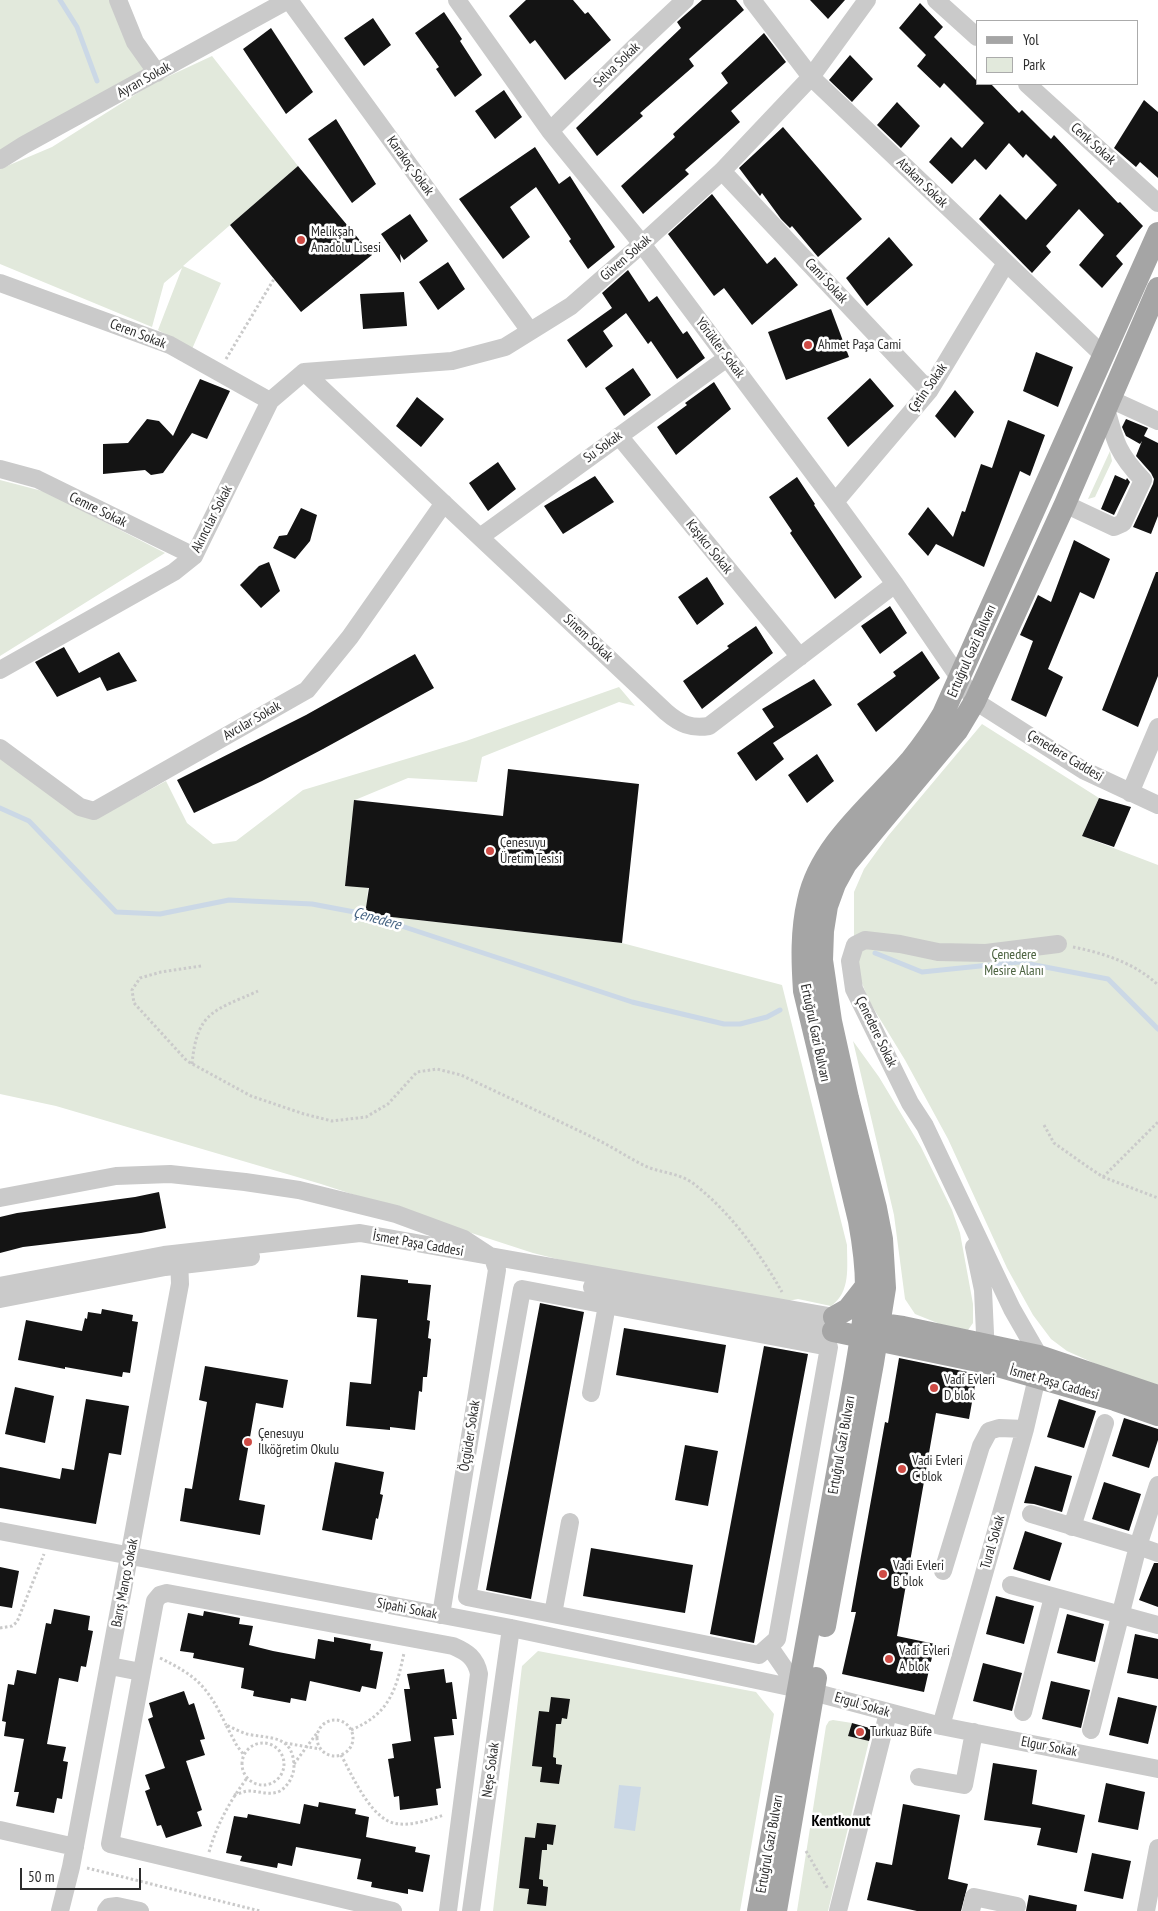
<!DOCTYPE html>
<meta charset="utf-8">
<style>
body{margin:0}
#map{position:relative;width:1158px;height:1911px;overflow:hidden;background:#fff;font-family:"PT Sans Narrow",sans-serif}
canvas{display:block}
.legend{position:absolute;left:976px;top:20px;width:162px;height:65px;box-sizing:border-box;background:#fff;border:1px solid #ababab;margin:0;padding:6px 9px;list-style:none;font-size:15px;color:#2d2d2d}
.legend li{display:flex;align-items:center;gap:10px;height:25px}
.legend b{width:25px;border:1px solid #ababab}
.scale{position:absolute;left:20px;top:1868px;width:121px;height:22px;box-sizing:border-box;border:2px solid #2d2d2d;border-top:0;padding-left:6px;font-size:15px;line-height:18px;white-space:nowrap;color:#2d2d2d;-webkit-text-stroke:4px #fff;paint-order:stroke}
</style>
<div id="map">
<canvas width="1158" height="1911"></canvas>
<ul class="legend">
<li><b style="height:6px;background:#a5a5a5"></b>Yol</li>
<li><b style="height:14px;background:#e2e9dc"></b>Park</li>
</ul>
<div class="scale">50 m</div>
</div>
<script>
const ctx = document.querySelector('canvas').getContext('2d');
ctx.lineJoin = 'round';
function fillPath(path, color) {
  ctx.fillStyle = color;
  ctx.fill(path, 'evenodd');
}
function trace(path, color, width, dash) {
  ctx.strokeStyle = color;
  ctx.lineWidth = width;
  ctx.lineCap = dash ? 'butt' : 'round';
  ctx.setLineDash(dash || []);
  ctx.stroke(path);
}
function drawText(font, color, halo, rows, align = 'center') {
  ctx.font = font + ' "PT Sans Narrow",sans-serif';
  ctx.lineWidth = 5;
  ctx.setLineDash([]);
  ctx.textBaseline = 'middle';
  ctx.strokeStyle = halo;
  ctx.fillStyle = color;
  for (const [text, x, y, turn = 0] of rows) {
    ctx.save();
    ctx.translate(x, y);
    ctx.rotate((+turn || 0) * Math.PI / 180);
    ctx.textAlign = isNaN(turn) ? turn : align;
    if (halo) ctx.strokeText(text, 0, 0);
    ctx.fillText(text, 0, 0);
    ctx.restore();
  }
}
fillPath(new Path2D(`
 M0 0H118L157 73 0 160Z
 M212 56 298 166 183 266 221 283 192 349 158 330 182 268 164 283 152 327 0 264V169L52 147 152 84Z
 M1110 451 1112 461 1095 497 1088 499Z
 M0 480 46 492 165 553 0 656Z
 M619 687 635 706 619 702 482 757 477 782 408 778 355 800 345 885 368 888 366 914 622 943 782 985 847 1245C847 1267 851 1292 831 1306L798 1299 777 1303 617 1274 533 1253 321 1184 56 1106 0 1094V758L103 815 166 781 187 823 213 844 236 841 303 790 466 741Z
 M982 724 1099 798 1082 836 1158 865V1388L1096 1364 1067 1351 1051 1339 1033 1315 1007 1268 948 1139 905 1060 869 1001 858 973 854 937V892L864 869 888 836Z
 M853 1041 879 1077 921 1147 952 1210 960 1233 973 1304V1323L968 1330 945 1326 915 1314 905 1299 894 1215Z
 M538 1651 756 1692 774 1714 740 1911H493L522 1666Z
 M833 1720 852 1723 849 1736 869 1741 828 1911H797L826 1726 829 1721Z`), '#e2e9dc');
fillPath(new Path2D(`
 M619 1785 641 1787 635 1831 614 1828Z`), '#cbd8e6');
trace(new Path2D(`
 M60 0 77 27 97 81
 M0 808 29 821 116 912 160 914 229 900 312 904 365 914 632 1002 724 1024H740L767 1017 780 1010
 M875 953 922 972 1019 962 1108 979 1158 1029`), '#cbd8e6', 5);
fillPath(new Path2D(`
 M526 0H573L585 14 588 12 611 40 565 80 535 40 530 44 509 16Z
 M702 0H736L744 10 689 59 694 66 640 113 643 116 597 156 576 128 681 28 677 22Z
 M810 0H845L828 19Z
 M920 3 943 27 934 37 977 81V84H991L1019 113 1022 110 1051 139 1054 135 1118 203 1120 202 1143 226 1116 256 1123 264 1102 288 1079 265 1104 235 1079 209 1046 246 1051 252 1032 273 979 219 1000 194 1026 220 1057 185 1026 154 1023 158 1009 143 986 170 975 159 952 184 929 162 951 137 962 148 984 123 944 83 940 88 917 66 926 55 899 28Z
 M444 12 462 39 460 41 482 75 455 97 436 69 439 67 415 33Z
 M373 18 391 45 364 66 344 38Z
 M271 28 313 92 286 114 243 49Z
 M764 33 786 62 731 111 740 122 685 170 689 174 643 214 621 186 675 137 673 134 728 83 721 73Z
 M850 55 873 79 852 102 829 80Z
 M504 90 522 117 495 139 475 111Z
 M1144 100 1158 112V178L1140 162 1136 167 1114 148Z
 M897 102 920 126 901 148 877 125Z
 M336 119 376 184 352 203 308 139Z
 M783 127 862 219 818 257 792 226 790 228 781 219 762 193 760 196 739 168Z
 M535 147 559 184 570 176 615 247 588 269 569 241 571 239 536 187 510 207 530 237 503 259 459 199Z
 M298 166 372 255 301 312 230 225Z
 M712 194 767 264 775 257 798 285 752 325 724 288 714 296 668 234Z
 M410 214 428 241 404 260 400 254 401 263 381 234Z
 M889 237 913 265 867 306 846 278Z
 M448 262 465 289 438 310 419 282Z
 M628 270 649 302 657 296 683 334 687 331 705 358 677 379 651 341 648 344 626 313 603 331 613 346 586 368 567 340 612 308 602 293Z
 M404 292 407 326 363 329 360 294Z
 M831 309 849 357 786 380 768 332Z
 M1036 352 1073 367 1058 407 1023 391Z
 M633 368 651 395 624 416 605 388Z
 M870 378 894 406 848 447 827 418Z
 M200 379 230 391 207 439 192 433 163 473 151 475 145 470 103 474V444L128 443 147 419 159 421 173 436Z
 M714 382 731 409 676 455 657 427 687 405 685 403Z
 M955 390 974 412 955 438 935 416Z
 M417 397 444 419 421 447 396 426Z
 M1126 419 1148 428 1144 436 1158 443V516L1151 534 1133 527 1153 484 1154 479 1151 473 1136 456 1142 441 1140 444 1126 436 1122 427Z
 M1008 420 1045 435 1030 476 1020 471 984 567 936 544 928 556 908 534 928 507 953 537 962 511 965 512 981 464 992 468Z
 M498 462 516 489 488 511 469 483Z
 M1115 475 1126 480 1127 478 1130 482 1114 515 1101 509Z
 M595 476 614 502 563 534 544 506Z
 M797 477 815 504 814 505 862 577 835 599 790 533 792 531 769 497Z
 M301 508 317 515 310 541 295 559 273 548 279 536 287 535Z
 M1074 540 1110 559 1094 599 1080 592 1048 669 1063 677 1046 717 1011 700 1033 641 1020 635 1038 595 1051 602Z
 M269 562 280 591 261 608 240 585 259 566Z
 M1156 572H1158V676L1138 727 1102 710Z
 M707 577 724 604 697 625 678 597Z
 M890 606 907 633 880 654 861 626Z
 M756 626 773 653 702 709 683 681 729 648 727 646Z
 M64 647 79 673 119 652 137 681 107 691 100 677 57 697 35 662Z
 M922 651 940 678 876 732 857 704 896 676 893 672Z
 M415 654 434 688 323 749 262 781 194 813 177 780 306 715Z
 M814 679 832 705 773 743 784 759 756 781 737 753 774 727 762 709Z
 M817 754 834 781 807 803 788 775Z
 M508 769 639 784 622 943 365 914 369 888 345 886 354 800 503 816Z
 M1099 798 1131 807 1114 847 1082 836Z
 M159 1192 166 1228 141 1233 23 1247 0 1253V1217L17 1213 135 1197Z
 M361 1275 408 1280V1283L431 1285 427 1320 430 1321 428 1338 431 1339 427 1377H423L422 1392 419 1391 415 1430 390 1427V1430L346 1426 350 1382 371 1384 377 1319 357 1317Z
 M540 1303 584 1312 531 1599 486 1590Z
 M102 1309 133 1315 132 1321 138 1322 130 1373 123 1372 122 1377 65 1367V1369L18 1360 26 1320 82 1331 85 1318 87 1319 88 1312 101 1314Z
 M624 1328 726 1345 718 1393 616 1375Z
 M764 1346 808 1354 754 1643 710 1634Z
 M899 1358 977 1374 969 1419 936 1413 897 1636 935 1644 924 1692 842 1674 856 1612H851L885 1422 888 1423Z
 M205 1366 288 1380 283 1408 256 1403 239 1500 265 1505 260 1535 180 1521 185 1488 192 1489 207 1402 199 1400Z
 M15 1387 54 1396 45 1443 5 1434Z
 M86 1399 129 1406 121 1455 109 1453 96 1524 0 1508V1467L60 1479 62 1468 74 1470Z
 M1059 1399 1096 1411 1084 1448 1047 1437Z
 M1124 1418 1158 1429V1440L1149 1468 1112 1456Z
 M685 1445 718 1451 708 1506 675 1500Z
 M335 1462 384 1472 380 1494 383 1495 378 1519 376 1518 372 1540 322 1530Z
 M1035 1466 1072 1476 1062 1512 1034 1504 1024 1503Z
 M1104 1482 1141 1494 1129 1531 1092 1519Z
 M1025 1531 1062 1543 1050 1581 1013 1569Z
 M591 1548 693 1565 685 1613 583 1596Z
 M1154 1563H1158V1607L1139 1600Z
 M0 1567 19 1571 12 1608 0 1606Z
 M996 1596 1034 1606 1024 1644 986 1634Z
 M54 1609 90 1616 88 1630 93 1631 86 1667 81 1666 78 1682 59 1678 47 1744 66 1747 63 1761 68 1762 62 1799 57 1798 54 1813 16 1806 19 1792H14L24 1739 4 1736 6 1722 2 1721 8 1684 14 1685 17 1670 36 1674 46 1623 51 1624Z
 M204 1611 240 1618 239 1624 253 1626 249 1645 273 1651 315 1659 318 1639 334 1642V1637L371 1644 370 1650 383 1652 376 1689 362 1686 360 1692 310 1681 306 1701 291 1698 290 1703 253 1696 254 1691 241 1688 244 1668 193 1658 194 1653 180 1651 188 1613 203 1616Z
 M1067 1614 1104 1624 1095 1662 1057 1653Z
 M1135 1634 1158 1639V1679L1127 1673Z
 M983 1663 1022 1673 1012 1711 973 1701Z
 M444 1669 446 1683 452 1682 457 1719H452L454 1735 434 1737 441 1788 436 1789 438 1805 400 1810 399 1796 394 1797 388 1759 394 1758 392 1744 411 1741 404 1689H410L407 1674Z
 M1051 1681 1090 1690 1081 1728 1042 1719Z
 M184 1691 189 1705 194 1703 205 1739 200 1740 205 1755 186 1761 202 1810 197 1812 202 1826 166 1838 161 1825 157 1826 145 1791 150 1789 145 1775 165 1768 148 1719 153 1717 149 1703Z
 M551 1697 570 1699 567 1719 562 1718 561 1724H556L553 1757 556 1758V1764L562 1765 559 1784 540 1782 542 1767 532 1766 539 1711 549 1712Z
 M1118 1697 1157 1706 1148 1744 1109 1735Z
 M852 1723 873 1729 869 1741 848 1736Z
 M993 1763 1037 1770 1032 1804 1085 1815 1077 1853 1037 1845 1041 1828 984 1820Z
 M1106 1783 1145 1792 1138 1830 1098 1822Z
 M319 1802 356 1809 355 1814 369 1817 366 1837 416 1847 415 1852 430 1855 423 1892 408 1889V1894L371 1887 372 1882 357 1879 361 1859 296 1847 292 1866 278 1863 277 1868 240 1861 242 1856 226 1853 234 1816 247 1818 248 1814 300 1824 304 1804 318 1807Z
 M903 1804 960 1815 948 1879 968 1884 961 1911H917L867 1900 876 1862 892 1865Z
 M537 1823 556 1825 553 1845 547 1844V1850H542L539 1879 543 1880V1886L548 1887 546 1906 527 1904 529 1889 519 1888 525 1837 535 1838Z
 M1092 1853 1131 1861 1123 1899 1084 1891Z
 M1029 1895 1077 1905 1076 1911H1026Z`), '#141414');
trace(new Path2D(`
 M226 359 274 279
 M1073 947C1103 953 1135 963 1158 985
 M201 966 161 972 140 978 132 990 134 1003 187 1061 251 1096 304 1114 332 1121 366 1117 388 1104 417 1072 437 1069 461 1075C507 1097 553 1118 598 1140 614 1148 629 1158 645 1166 661 1173 680 1173 694 1184 730 1212 760 1253 782 1292
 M192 1064C197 1011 214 1011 258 991
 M1044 1125 1054 1143 1088 1167 1103 1177 1158 1198
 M1103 1177 1158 1122
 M0 1628 12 1626 17 1622 44 1554
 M160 1658C197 1676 208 1687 226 1725
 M317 1738a18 18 0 1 1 36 0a18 18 0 1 1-36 0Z
 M351 1730C389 1714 396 1691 404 1653
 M242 1764a21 21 0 1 1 42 0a21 21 0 1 1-42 0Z
 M285 1743 320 1749
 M341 1755C352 1775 367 1810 388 1821 405 1829 428 1820 444 1815
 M294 1764 317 1733
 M234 1795C239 1794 244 1791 249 1791 260 1791 270 1796 280 1791 288 1786 293 1777 294 1768 294 1734 270 1739 247 1734 240 1732 233 1728 226 1725L237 1746 244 1755
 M806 1851 828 1889
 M209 1852C217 1824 230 1801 247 1778
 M87 1868 260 1911`), '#cacaca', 3, [2.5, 2.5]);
trace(new Path2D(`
 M118 0 135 42 157 73
 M289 0 530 331
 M457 0 550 131 642 244 835 502 895 584 975 701 1083 770 1158 805
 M752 0 811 77 1103 355
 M936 0 977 37
 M1027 84 1158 203
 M550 131 637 45 685 0
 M0 160 24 145 288 0
 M722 171 929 391
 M0 283 170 345 270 401
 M304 372 666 712C680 724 691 729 709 726L895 584
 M304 372 452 361 505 347 571 306 642 244 722 171 811 77 867 0
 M1110 399 1158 421
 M619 436 800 657
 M0 469 37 479 194 556
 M835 502 929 391 1006 263
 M1065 504 1114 527 1123 523 1143 480C1118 454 1115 442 1106 408
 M480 537 727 358
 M0 670 174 572 194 556 270 401 304 372
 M0 748 80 807 94 811 307 690 350 637 444 503
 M1130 793 1158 727
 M0 1198 116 1176 170 1174 245 1182 299 1190 396 1214 464 1239 493 1258 497 1270 441 1615
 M974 1247 983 1290 986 1355
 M0 1286 164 1255 360 1233 834 1317
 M592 1287 833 1331
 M522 1289 829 1347 777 1639 759 1655 467 1597Z
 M0 1299 165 1267 251 1257
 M591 1393 607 1305
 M1158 1485 1138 1546 1158 1553
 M1031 1514 1138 1546 1091 1730
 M1072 1527 1105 1423
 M0 1531 511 1628 813 1692 941 1726 1158 1769
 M943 1571 981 1446 989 1431 999 1428 1025 1429
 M1011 1585 1158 1625
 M553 1614 570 1522
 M769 1646 798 1688
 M110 1666 141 1672
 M1023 1712 1053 1597
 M941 1726 1025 1429 1035 1386 1039 1356 1012 1309 925 1126 910 1103 854 989 850 961 855 945 865 940 900 944 938 952 986 953 1058 944
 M919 1777 964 1785 974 1732
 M0 1830 75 1847
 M60 1911 71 1867 180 1284 179 1256
 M106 1911 109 1907 117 1906 140 1911
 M393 1911 110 1844 155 1601 160 1595 167 1593 453 1646C467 1652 476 1658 479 1674L448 1911
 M471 1911 511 1628
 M838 1911 888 1713
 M971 1911 974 1897 1017 1906
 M1146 1911 1158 1848`), '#cacaca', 18);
trace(new Path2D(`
 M834 1317 848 1309 866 1286
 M867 1322 903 1327 1039 1356 1158 1396
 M833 1331 987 1363 1115 1400 1158 1415
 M825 1626 873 1363 885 1288 882 1239 876 1208 848 1098 831 1021 822 960 823 931 827 906 835 884 846 864 957 731 975 701 1065 504 1158 288
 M758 1911 854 1379C859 1349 865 1318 866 1287 866 1265 863 1243 859 1221L804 991C802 961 801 931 808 901 820 844 874 803 910 761 922 746 933 731 943 714L1158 233
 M776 1911 816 1678`), '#a5a5a5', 22);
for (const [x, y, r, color] of [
 [301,240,5,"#ce4b45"],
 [808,345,5,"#ce4b45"],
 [490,851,5,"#ce4b45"],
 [934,1388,5,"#ce4b45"],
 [248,1442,5,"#ce4b45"],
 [902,1469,5,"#ce4b45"],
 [883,1574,5,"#ce4b45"],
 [889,1659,5,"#ce4b45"],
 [860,1732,5,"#ce4b45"]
]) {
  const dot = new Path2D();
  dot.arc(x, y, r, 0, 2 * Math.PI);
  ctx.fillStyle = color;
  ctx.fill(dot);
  trace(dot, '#fff', 2);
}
drawText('14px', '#2d2d2d', '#fff', [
 ["Selva Sokak",617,65,-44],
 ["Ayran Sokak",144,80,-29],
 ["Cenk Sokak",1093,144,42],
 ["Karakoç Sokak",410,166,54],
 ["Atakan Sokak",922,183,44],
 ["Güven Sokak",626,258,-41],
 ["Cami Sokak",826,281,47],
 ["Ceren Sokak",138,334,21],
 ["Yörükler Sokak",720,348,53],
 ["Çetin Sokak",928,388,-55],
 ["Su Sokak",603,447,-36],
 ["Cemre Sokak",98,510,26],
 ["Akıncılar Sokak",212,519,-63],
 ["Kaşıkcı Sokak",709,547,51],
 ["Sinem Sokak",588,638,43],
 ["Ertuğrul Gazi Bulvarı",972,651,-66],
 ["Avcılar Sokak",252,721,-30],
 ["Çenedere Caddesi",1065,756,31],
 ["Çenedere Sokak",876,1032,64],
 ["Ertuğrul Gazi Bulvarı",815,1033,78],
 ["İsmet Paşa Caddesi",418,1244,10],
 ["İsmet Paşa Caddesi",1054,1383,16],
 ["Öçgüder Sokak",470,1436,-81],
 ["Ertuğrul Gazi Bulvarı",842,1445,-80],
 ["Tural Sokak",993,1542,-74],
 ["Barış Manço Sokak",125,1583,-79],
 ["Sipahi Sokak",407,1609,11],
 ["Ergul Sokak",862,1705,16],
 ["Elgur Sokak",1049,1747,11],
 ["Neşe Sokak",491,1770,-82],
 ["Ertuğrul Gazi Bulvarı",770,1844,-80]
]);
drawText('14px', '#2d2d2d', '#fff', [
 ["Melikşah",311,232],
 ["Anadolu Lisesi",311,248],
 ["Ahmet Paşa Cami",818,345],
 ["Çenesuyu",500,843],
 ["Üretim Tesisi",500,859],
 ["Vadi Evleri",944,1380],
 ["D blok",944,1396],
 ["Çenesuyu",258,1434],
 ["İlköğretim Okulu",258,1450],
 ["Vadi Evleri",912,1461],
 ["C blok",912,1477],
 ["Vadi Evleri",893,1566],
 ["B blok",893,1582],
 ["Vadi Evleri",899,1651],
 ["A blok",899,1667],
 ["Turkuaz Büfe",870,1732]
], 'left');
drawText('14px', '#4c6340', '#fff', [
 ["Çenedere",1014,955],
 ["Mesire Alanı",1014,971]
]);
drawText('italic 15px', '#466484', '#fff', [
 ["Çenedere",377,919,16]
]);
drawText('bold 16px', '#000', '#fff', [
 ["Kentkonut",841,1821]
]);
</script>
